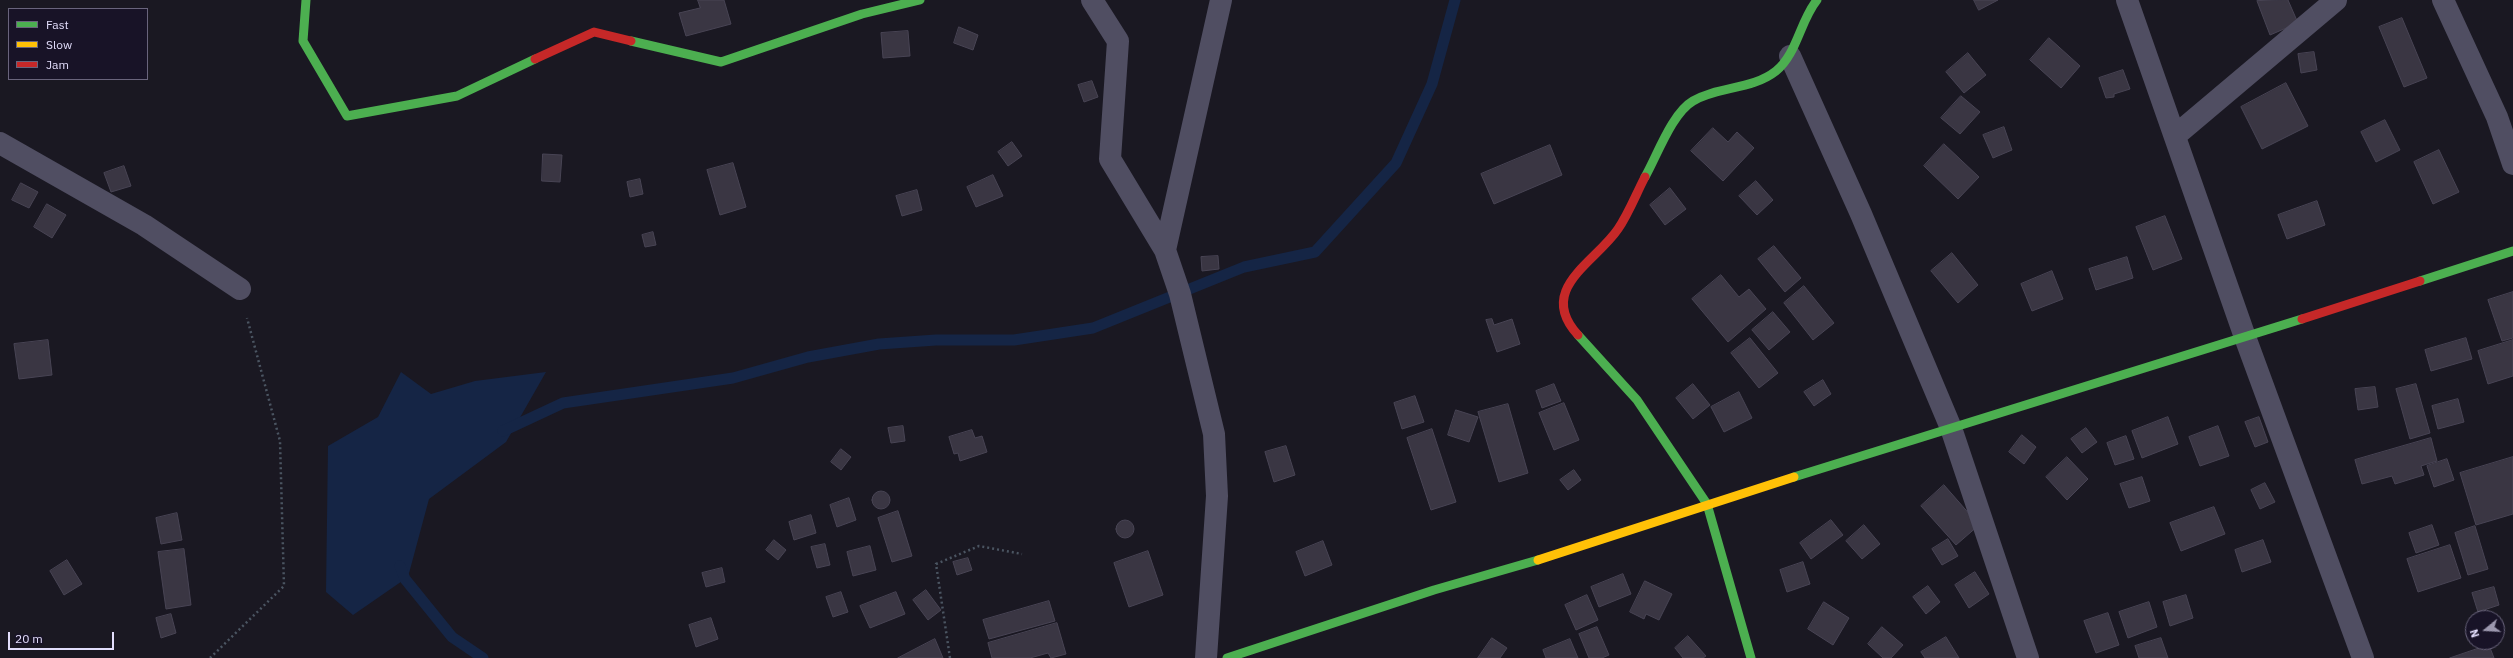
<!DOCTYPE html>
<style>
body{margin:0}
#map{position:relative;width:2513px;height:658px;overflow:hidden;background:#1a1822;font-family:"IBM Plex Sans",sans-serif}
canvas{display:block}
.legend{position:absolute;left:8px;top:8px;width:140px;height:72px;box-sizing:border-box;background:#181327;border:1px solid #69647c;margin:0;padding:5px 7px;list-style:none;font-size:12px;color:#e2ddfb}
.legend li{display:flex;align-items:center;gap:8px;height:20px}
.legend b{width:20px;border:1px solid #69647c}
.north{position:absolute;left:2465px;top:610px;width:40px;height:40px;box-sizing:border-box;background:#181327;border:1px solid #69647c;border-radius:50%;rotate:252deg;font-size:11px;font-weight:700;line-height:16px;text-align:center;color:#e2ddfb}
.north::after{content:'';display:block;margin:auto;width:14px;height:18px;background:#9c98af;clip-path:polygon(50% 0,100% 100%,50% 72%,0 100%)}
.scale{position:absolute;left:8px;top:632px;width:106px;height:18px;box-sizing:border-box;border:2px solid #e2ddfb;border-top:0;padding-left:5px;font-size:12px;line-height:14px;white-space:nowrap;color:#e2ddfb;-webkit-text-stroke:3px #181327;paint-order:stroke}
</style>
<div id="map">
<canvas width="2513" height="658"></canvas>
<ul class="legend">
<li><b style="height:5px;background:#4caf50"></b>Fast</li>
<li><b style="height:5px;background:#ffc107"></b>Slow</li>
<li><b style="height:5px;background:#c62828"></b>Jam</li>
</ul>
<div class="north">N</div>
<div class="scale">20 m</div>
</div>
<script>
const ctx = document.querySelector('canvas').getContext('2d');
ctx.lineJoin = 'round';
function fillPath(path, color) {
  ctx.fillStyle = color;
  ctx.fill(path, 'evenodd');
}
function trace(path, color, width, dash) {
  ctx.strokeStyle = color;
  ctx.lineWidth = width;
  ctx.lineCap = dash ? 'butt' : 'round';
  ctx.setLineDash(dash || []);
  ctx.stroke(path);
}
fillPath(new Path2D(`
 M401 372 431 394 475 381 546 372 506 442 429 499 408 577 353 615 326 592 328 446 378 417Z`), '#152545');
trace(new Path2D(`
 M503 431 563 403 733 378 808 357 879 344 936 340H1014L1093 328 1244 267 1315 252 1396 163 1432 84 1455 0
 M400 566 405 579 452 637 483 658`), '#152545', 11);
const building = new Path2D(`
 M698 0H724L731 24 686 36 679 13 700 8Z
 M1974 0H1998L1979 10Z
 M2288 0 2298 23 2270 35 2257 1Z
 M2402 18 2427 78 2404 87 2379 27Z
 M959 27 978 35 973 50 954 43Z
 M908 31 910 56 883 58 881 33Z
 M2049 38 2080 66 2061 88 2030 60Z
 M2314 52 2317 70 2301 73 2298 54Z
 M1968 53 1986 75 1964 93 1946 72Z
 M2123 70 2130 89 2114 94V97L2106 98 2099 78Z
 M1092 81 1098 97 1084 102 1078 85Z
 M2286 83 2308 126 2262 149 2241 107Z
 M1961 96 1980 112 1960 134 1941 118Z
 M2385 120 2400 150 2376 162 2361 132Z
 M2004 127 2012 150 1993 158 1983 135Z
 M1713 128 1728 142 1737 132 1754 148 1723 181 1691 151Z
 M1012 142 1022 156 1008 166 998 152Z
 M1944 144 1979 177 1958 199 1924 166Z
 M1550 145 1562 175 1494 204 1481 174Z
 M2439 150 2459 192 2433 204 2414 162Z
 M543 154 562 155 560 182 542 181Z
 M733 163 746 207 720 215 707 170Z
 M124 166 131 186 111 192 104 173Z
 M993 175 1003 196 976 207 967 187Z
 M640 179 643 194 630 197 627 182Z
 M1756 181 1773 200 1757 215 1739 196Z
 M21 183 38 192 29 208 12 200Z
 M1670 188 1686 209 1665 225 1650 205Z
 M917 190 922 210 902 216 896 196Z
 M2317 201 2325 225 2287 239 2278 215Z
 M47 204 66 215 52 238 34 227Z
 M2165 216 2182 259 2153 270 2136 227Z
 M653 232 656 245 645 247 642 235Z
 M1774 246 1801 278 1785 292 1758 259Z
 M1952 253 1978 285 1958 303 1931 271Z
 M1218 256 1219 269 1202 271 1201 257Z
 M2127 257 2133 278 2096 290 2089 269Z
 M2052 271 2063 299 2032 311 2021 284Z
 M1721 275 1739 297 1749 289 1766 309 1728 342 1692 299Z
 M1804 286 1834 323 1813 340 1784 303Z
 M2513 292V338L2502 341 2488 300Z
 M1773 312 1790 332 1769 350 1752 330Z
 M1492 319 1494 325 1512 319 1520 344 1497 352 1486 320Z
 M1750 338 1778 373 1759 388 1731 353Z
 M2466 338 2472 359 2431 371 2425 350Z
 M48 340 52 375 19 379 14 344Z
 M2513 340V376L2488 384 2478 351Z
 M1823 380 1831 394 1814 406 1804 392Z
 M1554 384 1561 401 1542 408 1536 391Z
 M1693 384 1710 405 1693 419 1676 398Z
 M2416 384 2430 433 2410 439 2396 389Z
 M2375 387 2378 407 2358 410 2355 389Z
 M1739 392 1752 418 1724 432 1711 407Z
 M1415 396 1424 422 1402 429 1394 403Z
 M2458 399 2464 422 2438 429 2432 406Z
 M1564 403 1579 440 1554 450 1539 413Z
 M1508 404 1528 473 1499 482 1478 412Z
 M1456 410 1478 417 1469 442 1448 435Z
 M2168 417 2178 444 2142 458 2132 431Z
 M2259 417 2268 442 2255 447 2245 422Z
 M903 426 905 441 891 443 888 428Z
 M2218 426 2229 456 2200 466 2189 437Z
 M2086 428 2097 442 2082 453 2071 439Z
 M1432 429 1456 502 1431 510 1407 438Z
 M972 430 975 438 982 436 987 452 960 461 958 453 954 454 949 437Z
 M2022 435 2036 447 2024 464 2009 452Z
 M2126 436 2134 459 2115 465 2107 443Z
 M2431 438 2437 461 2421 466 2424 475 2395 484 2392 476 2362 484 2355 460Z
 M1286 446 1295 475 1274 482 1265 452Z
 M841 449 851 457 841 470 831 462Z
 M2067 457 2088 479 2067 500 2046 477Z
 M2513 457V514L2476 525 2460 473Z
 M2447 459 2454 480 2434 487 2427 466Z
 M1574 470 1581 480 1568 490 1560 480Z
 M2142 477 2150 501 2129 508 2120 484Z
 M2265 483 2275 502 2260 509 2251 490Z
 M1944 485 1979 525 1956 545 1921 506Z
 M872 500a9 9 0 1 1 18 0a9 9 0 1 1-18 0Z
 M849 498 856 520 837 527 830 505Z
 M2214 507 2225 534 2181 551 2170 523Z
 M898 511 912 556 892 562 878 518Z
 M177 513 182 540 161 544 156 518Z
 M811 515 816 533 794 540 789 522Z
 M1831 520 1843 535 1811 559 1800 543Z
 M1116 529a9 9 0 1 1 18 0a9 9 0 1 1-18 0Z
 M1864 525 1880 544 1862 559 1846 541Z
 M2432 525 2439 545 2416 553 2409 533Z
 M2475 526 2488 569 2468 575 2455 533Z
 M1948 539 1958 556 1942 565 1932 549Z
 M774 540 786 550 778 560 766 550Z
 M2263 540 2271 562 2242 572 2235 550Z
 M1323 541 1332 565 1305 576 1296 552Z
 M825 544 830 565 817 568 811 547Z
 M2450 545 2461 578 2418 592 2407 559Z
 M870 546 876 570 853 576 847 552Z
 M184 549 191 605 166 609 158 552Z
 M1148 551 1163 595 1129 607 1114 563Z
 M968 558 972 570 957 575 953 562Z
 M67 560 82 584 64 595 50 571Z
 M1803 562 1810 584 1787 592 1780 570Z
 M722 568 725 582 706 587 702 573Z
 M1975 572 1989 594 1969 608 1955 585Z
 M1623 574 1631 594 1599 607 1591 587Z
 M1645 581 1672 594 1659 620 1646 614 1644 619 1630 612Z
 M1928 586 1940 602 1926 614 1913 597Z
 M2494 587 2499 605 2478 612 2472 593Z
 M926 590 941 610 928 620 913 600Z
 M841 592 848 612 833 617 826 597Z
 M896 592 905 614 870 628 860 606Z
 M1587 595 1598 620 1576 630 1565 605Z
 M2186 595 2193 618 2170 626 2163 602Z
 M1049 601 1055 621 989 639 983 620Z
 M1824 602 1849 618 1833 645 1808 629Z
 M2149 602 2157 627 2128 638 2119 612Z
 M2108 613 2119 645 2096 653 2084 621Z
 M171 614 176 633 161 638 156 618Z
 M711 618 718 639 696 647 689 625Z
 M1057 623 1066 654 1051 658 1048 653 1030 658H992L988 643Z
 M1597 627 1609 655 1602 658H1589L1579 634Z
 M1882 627 1903 645 1891 658H1883L1868 644Z
 M1688 636 1706 656 1703 658H1683L1675 648Z
 M1946 637 1959 658H1925L1921 652Z
 M1492 638 1507 648 1500 658H1478Z
 M2161 638 2168 658H2139L2135 646Z
 M935 639 943 658H898Z
 M1570 639 1578 658H1546L1543 650Z
 M2489 645 2494 658H2450Z`);
fillPath(building, '#3a3643');
trace(building, '#484454', 1);
trace(new Path2D(`
 M210 658 284 586 280 441 247 318
 M950 658 936 564 979 546 1022 554`), '#4b5562', 2.5, [2, 3]);
trace(new Path2D(`
 M1092 0 1118 41 1110 159 1165 250
 M2127 0 2245 337 2363 658
 M2443 0 2497 117 2513 164
 M1790 56 1861 214 1951 428 2028 658
 M2176 135 2336 0
 M0 143 144 225 240 289
 M1206 658 1217 496 1214 434 1180 294 1165 250 1221 0`), '#504e62', 22);
trace(new Path2D(`
 M306 0 303 41 347 116 457 96 535 59
 M631 41 721 62 862 14 920 0
 M1645 177C1657 156 1672 113 1693 101 1719 86 1752 90 1776 71 1797 54 1800 21 1817 0
 M2420 281 2513 251
 M1578 335 1637 400 1707 504 1751 658
 M1794 477 2302 319
 M1227 658 1434 590 1538 560`), '#4caf50', 9);
trace(new Path2D(`
 M1538 560 1794 477`), '#ffc107', 9);
trace(new Path2D(`
 M535 59 594 32 631 41
 M2302 319 2420 281
 M1578 335C1536 289 1595 263 1618 229 1629 213 1636 194 1645 177`), '#c62828', 9);
</script>
